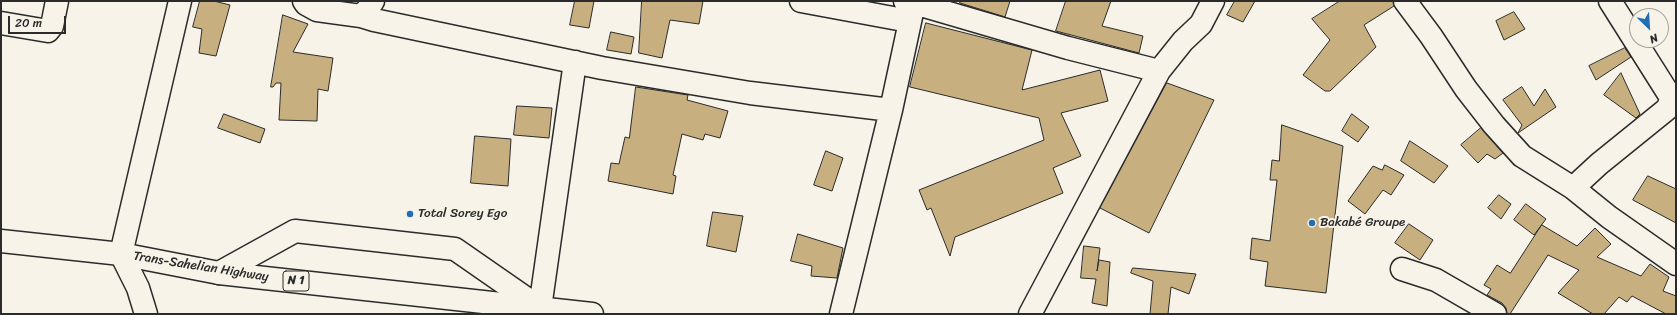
<!DOCTYPE html>
<meta charset="utf-8">
<style>
body{margin:0}
#map{position:relative;width:1677px;height:315px;overflow:hidden;background:#f7f3e8;font-family:Sriracha,sans-serif}
canvas{display:block}
.frame{position:absolute;inset:0;border:2px solid #2b2b2b;pointer-events:none}
.north{position:absolute;left:1629px;top:8px;width:40px;height:40px;box-sizing:border-box;background:#f7f3e8;border:1px solid #a5a39c;border-radius:50%;rotate:155deg;font-size:11px;font-weight:700;line-height:16px;text-align:center;color:#2b2b2b}
.north::after{content:'';display:block;margin:auto;width:14px;height:18px;background:#1f6fb2;clip-path:polygon(50% 0,100% 100%,50% 72%,0 100%)}
.scale{position:absolute;left:8px;top:16px;width:58px;height:18px;box-sizing:border-box;border:2px solid #2b2b2b;border-top:0;padding-left:5px;font-size:12px;line-height:14px;white-space:nowrap;color:#2b2b2b;-webkit-text-stroke:3px #f7f3e8;paint-order:stroke}
</style>
<div id="map">
<canvas width="1677" height="315"></canvas>
<div class="frame"></div>
<div class="north">N</div>
<div class="scale">20 m</div>
</div>
<script>
const ctx = document.querySelector('canvas').getContext('2d');
ctx.lineJoin = 'round';
function fillPath(path, color) {
  ctx.fillStyle = color;
  ctx.fill(path, 'evenodd');
}
function trace(path, color, width, dash) {
  ctx.strokeStyle = color;
  ctx.lineWidth = width;
  ctx.lineCap = dash ? 'butt' : 'round';
  ctx.setLineDash(dash || []);
  ctx.stroke(path);
}
function drawText(font, color, halo, rows, align = 'center') {
  ctx.font = font + ' Sriracha,sans-serif';
  ctx.lineWidth = 4;
  ctx.setLineDash([]);
  ctx.textBaseline = 'middle';
  ctx.strokeStyle = halo;
  ctx.fillStyle = color;
  for (const [text, x, y, turn = 0] of rows) {
    ctx.save();
    ctx.translate(x, y);
    ctx.rotate((+turn || 0) * Math.PI / 180);
    ctx.textAlign = isNaN(turn) ? turn : align;
    if (halo) ctx.strokeText(text, 0, 0);
    ctx.fillText(text, 0, 0);
    ctx.restore();
  }
}
const building = new Path2D(`
 M200 1H214L230 5 216 56 199 53 202 29 193 27Z
 M575 1H594L589 28 570 25Z
 M642 1H703L699 24 670 20 662 58 639 53Z
 M960 1H1010L1005 17 960 3Z
 M1066 1H1111L1102 26 1143 36 1139 53 1056 31Z
 M1235 1H1255L1243 22 1227 15Z
 M1340 1H1393L1394 6 1364 25 1376 47 1330 91H1325L1303 75 1330 40 1312 19Z
 M1514 12 1525 29 1504 40 1496 21Z
 M283 15 308 24 293 52 333 58 328 91 318 89 317 121 279 120 281 83H276L273 87H271Z
 M926 23 1032 50 1022 90 1100 70 1108 101 1061 113 1081 156 1053 168 1063 193 955 237 950 256 931 208 927 210 919 190 1044 140 1039 118 910 87Z
 M611 32 634 37 631 54 607 50Z
 M1625 48 1631 57 1596 80 1589 66Z
 M1621 73 1640 114 1636 118 1604 95Z
 M1167 83 1214 100 1149 233 1100 208Z
 M636 87 688 95 687 100 728 111 720 138 705 134 703 140 682 134 673 175 676 176 673 194 608 181 611 163 619 164 625 137 629 138Z
 M1522 87 1534 106 1545 89 1556 107 1518 133 1522 125 1503 100Z
 M517 106 552 108 549 138 514 135Z
 M224 114 265 129 260 143 218 128Z
 M1352 114 1369 127 1358 142 1342 131Z
 M1282 125 1343 146 1326 293 1265 286 1268 262 1250 259 1252 238 1270 241 1277 180H1270L1272 160 1279 161Z
 M1481 128 1503 153 1495 159 1487 154 1478 163 1461 145Z
 M475 136 511 139 508 186 471 183Z
 M1410 141 1448 166 1434 183 1401 161Z
 M826 151 843 158 832 191 814 185Z
 M1385 165 1404 175 1391 195 1383 190 1365 214 1348 201 1373 166 1382 170Z
 M1648 176 1676 189V223L1633 200Z
 M1499 195 1511 204 1501 219 1488 208Z
 M1526 204 1546 219 1534 235 1514 220Z
 M713 212 743 216 736 252 707 246Z
 M1409 224 1433 240 1420 260 1395 243Z
 M1542 225 1577 246 1595 228 1611 244 1597 257 1641 276 1650 264 1669 277 1663 291 1676 296V314H1666L1632 296 1627 302 1619 297 1604 314H1593L1558 293 1579 270 1548 255 1510 314H1507L1506 308 1502 303 1487 295 1491 289 1484 285 1497 265 1510 273Z
 M798 234 843 248 837 278 811 276 812 266 791 261Z
 M1084 246 1100 248 1097 271 1099 260 1110 262 1107 306 1092 303 1096 279 1081 278Z
 M1133 268 1155 270 1196 274 1189 294 1171 287 1168 314H1150L1153 281 1131 273Z`);
fillPath(building, '#c8af7f');
trace(building, '#2b2b2b', 1);
const minor = new Path2D(`
 M304 1 306 4 317 10 361 16 374 20 602 68 750 93 891 110
 M801 1 909 21
 M1405 1 1431 36 1466 89 1494 125 1522 156 1573 188 1609 217 1676 264
 M914 3 1068 48 1159 71
 M361 16 368 9 373 1
 M1 23 48 31 52 26 57 1
 M1573 188 1599 164 1667 109 1671 101 1670 96 1610 1
 M1402 269 1436 280 1495 314
 M219 273 295 231 455 249 540 308 575 62
 M146 314 138 288 121 254 180 1
 M841 314 891 110 914 3 905 1
 M1030 314 1159 71 1183 41 1201 24 1213 1`);
const highway = new Path2D(`
 M1 241 121 254 219 273 592 314`);
trace(minor, '#2b2b2b', 25);
trace(highway, '#2b2b2b', 25);
trace(minor, '#f7f3e8', 22);
trace(highway, '#f7f3e8', 22);
for (const [x, y, r, color] of [
 [410,214,4,"#1f6fb2"],
 [1312,223,4,"#1f6fb2"]
]) {
  const dot = new Path2D();
  dot.arc(x, y, r, 0, 2 * Math.PI);
  ctx.fillStyle = color;
  ctx.fill(dot);
  trace(dot, '#f7f3e8', 1.5);
}
for (const [x, y, w] of [
 [296,281,26]
]) {
  const box = new Path2D();
  box.roundRect(x - w / 2, y - 10, w, 20, 3);
  ctx.fillStyle = '#f7f3e8';
  ctx.fill(box);
  trace(box, '#2b2b2b', 1);
}
drawText('bold 12px', '#2b2b2b', null, [
 ["N 1",296,281]
]);
drawText('13px', '#2b2b2b', '#f7f3e8', [
 ["Total Sorey Ego",418,214],
 ["Bakabé Groupe",1320,223]
], 'left');
drawText('13px', '#2b2b2b', '#f7f3e8', [
 ["Trans-Sahelian Highway",201,267,9]
]);
</script>
